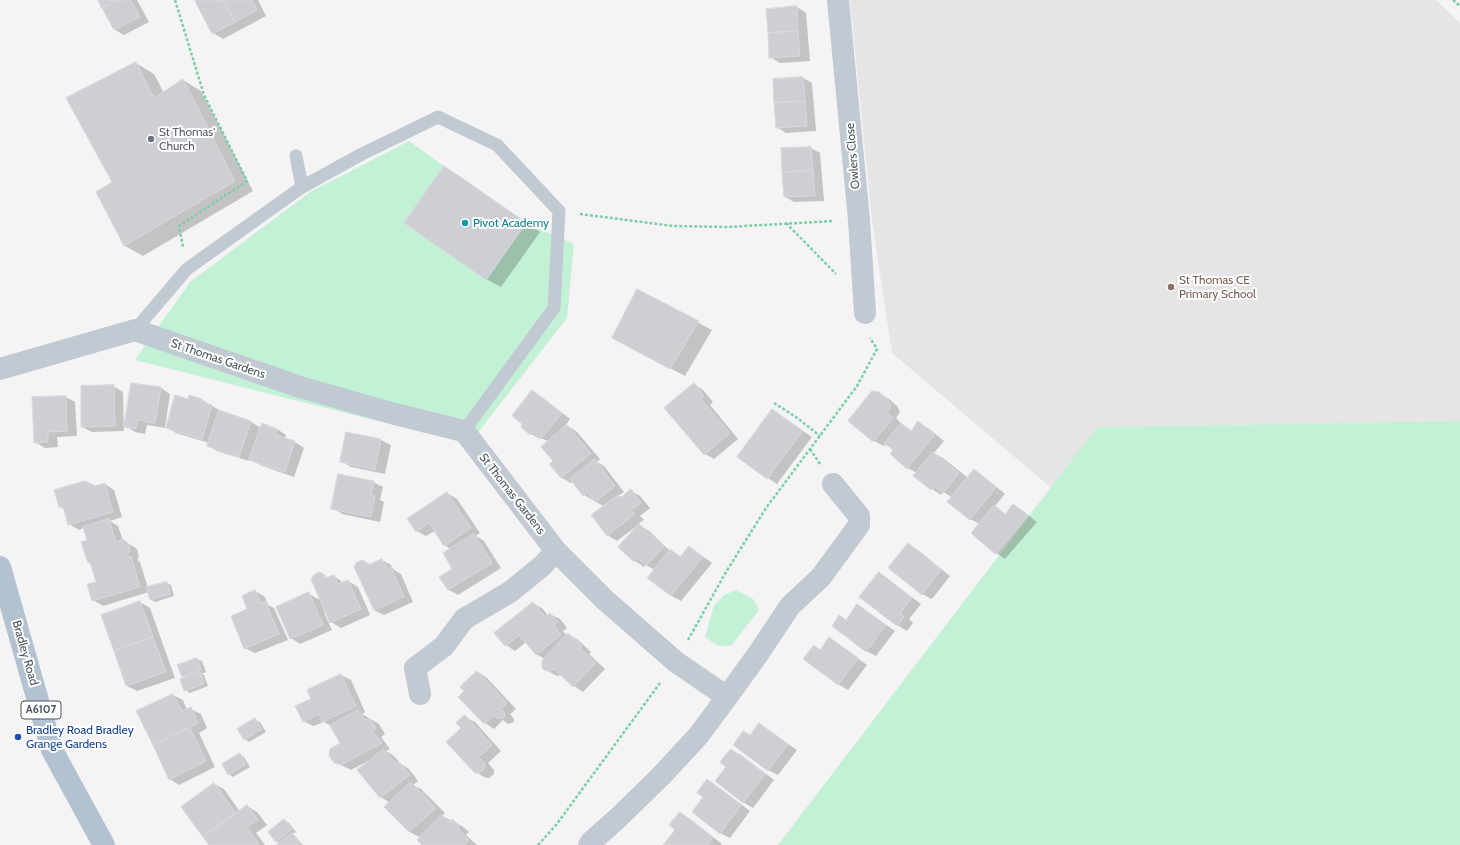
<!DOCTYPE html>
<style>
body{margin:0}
canvas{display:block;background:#f5f3f3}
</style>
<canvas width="1460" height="845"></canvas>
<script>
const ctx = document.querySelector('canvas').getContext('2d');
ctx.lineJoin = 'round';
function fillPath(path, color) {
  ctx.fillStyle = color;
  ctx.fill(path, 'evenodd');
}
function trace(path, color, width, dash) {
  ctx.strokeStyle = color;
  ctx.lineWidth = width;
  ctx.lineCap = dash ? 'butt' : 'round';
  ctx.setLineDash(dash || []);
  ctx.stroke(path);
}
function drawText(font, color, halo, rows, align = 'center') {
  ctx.font = font + ' Cabin,sans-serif';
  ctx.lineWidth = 4;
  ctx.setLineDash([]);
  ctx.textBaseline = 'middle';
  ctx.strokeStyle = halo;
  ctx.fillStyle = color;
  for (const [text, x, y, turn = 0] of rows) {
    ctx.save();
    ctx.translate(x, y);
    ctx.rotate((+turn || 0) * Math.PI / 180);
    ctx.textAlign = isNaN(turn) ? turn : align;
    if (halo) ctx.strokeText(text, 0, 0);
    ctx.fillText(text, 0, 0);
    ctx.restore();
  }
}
fillPath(new Path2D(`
 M850 0H1436L1460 23V421L1097 427 1056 492 892 353 872 221Z`), '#e6e4e5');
fillPath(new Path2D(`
 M409 141 444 166 404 223 486 280 526 223 574 244 567 318 469 444 135 360 190 282 310 192Z
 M1460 421V845H778L1097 427Z
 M736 590 753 599 759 610 731 646H718L705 637 714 605 724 595Z`), '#c3f1d5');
fillPath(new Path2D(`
 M99 0H137L149 22 124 35 115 30Z
 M198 0H258L266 16 223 39 213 33Z
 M797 7 806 13 810 61 780 63 770 57Z
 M136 63 154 74 164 93 183 80 201 91 253 191 143 256 125 246 97 192 113 183Z
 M803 78 812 83 816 131 786 133 777 127Z
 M811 148 820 153 824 201 794 202 785 197Z
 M444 167 458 175 540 232 501 287 486 279Z
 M638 291 712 330 685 376 627 346Z
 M694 384 703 390 713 402 710 405 738 439 714 459 705 454Z
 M113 386 123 392 124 431 92 432 82 427Z
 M161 388 170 394 165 428 147 425 145 434 135 432 125 426Z
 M532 392 542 397 570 419 563 429 568 426 577 432 600 459 597 462 604 466 624 492 618 496 621 498 631 491 640 496 650 508 640 516 644 520 638 524 649 531 669 550 682 557 690 547 712 563 681 601 672 596 649 577 655 570 646 565 644 567 635 561 638 525 617 541 607 535 605 507 584 495 573 481 571 483 562 478 550 464 554 461 549 442 541 438 540 439 531 434Z
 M879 393 889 399 897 406 900 412 896 418 902 424 912 431 918 423 928 428 944 441 934 453 943 458 968 478 974 471 983 476 1005 494 994 507 1006 514 1014 505 1023 511 1037 522 1005 559 996 553 972 533 980 524 970 519 952 497 943 492 941 495 932 489 915 476 917 473 908 468 894 450 886 443 884 446 874 441Z
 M66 397 75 402 77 436 57 437 58 447 45 448 35 442Z
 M189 400H202L221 411 251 422 261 428 277 429 286 435 285 439 295 442 304 448 294 477 260 465 250 459 249 461 217 451 208 446 209 443 176 433 167 427Z
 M773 410 812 437 777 484 768 478Z
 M347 433 381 440 391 445 385 474 351 467 341 461Z
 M373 482 383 487 380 500 384 502 380 522 342 514 333 508Z
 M105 484 114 490 122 517 110 521 118 526 123 540 137 549 139 557 137 560 140 562 148 588 166 583 171 585 174 596 155 602 150 599 149 592 103 606 93 600 97 582 91 564 88 562V541L84 528 79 530 69 524 65 510 60 507 95 487Z
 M447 493 457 499 480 533 476 536 484 541 501 568 458 595 449 590 454 569 451 549 444 545 435 531 426 536 417 531Z
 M908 544 918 550 950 576 932 599 922 594Z
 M382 560 391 565 394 570 401 574 413 602 384 615 374 610 366 562 371 565Z
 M879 573 888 579 921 604 909 619 913 623 907 631 897 625Z
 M323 575 328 578 334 576 344 583 348 581 358 587 370 615 341 628 331 622 326 611 324 612 332 630 300 644 291 638 309 594 322 601Z
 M255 591 265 597 268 605 274 608 288 640 255 653 245 648 249 610Z
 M140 602 150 608 175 678 137 691 127 686Z
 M533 603 543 609 548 616 550 614 560 619 567 628 563 631 567 636 568 634 578 640 591 652 589 654 605 669 583 692 574 686 562 675 557 676 546 670 545 659 536 654 526 642 515 651 506 645Z
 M858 605 895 631 876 656 866 651 846 620Z
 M830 638 867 665 848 690 838 684 814 646 821 650Z
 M197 659 202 661 206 672 201 674 204 675 208 686 190 693 185 690V678L183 676Z
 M478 672 487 678 516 709 510 714 514 719V722L508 724 503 720 494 729 485 723Z
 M341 675 351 680 365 712 362 714 379 724 385 734 381 737 390 749 386 751 393 755 401 764 409 769 418 781 413 785 421 789 445 813 442 816 462 826 469 832 466 835 477 845H423L421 838 410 832 385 807 390 803 381 797 359 770 369 762 368 761 351 770 335 762 341 744 331 726 324 722 313 726 303 721 312 700Z
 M173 695 183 700 187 710 191 709 201 714 207 728 199 733 215 767 179 785 170 779 137 712Z
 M465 717 475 722 501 751 488 763 494 770V774L489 778H486L476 772 462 728Z
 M255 720 260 722 266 732 249 742 245 739Z
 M759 724 797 750 778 775 768 770 750 736Z
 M731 750 741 755 774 780 753 808 743 802 728 767Z
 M240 755 244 757 250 767 233 777 229 774Z
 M708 781 717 786 750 811 730 838 720 833Z
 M214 784 224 789 240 812 247 806 257 812 267 825 256 833 265 845H210Z
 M680 813 689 818 722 844 721 845H665L676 830Z
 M284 820 289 823 296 832 292 834 296 837 303 845H278L280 843 276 841Z`), '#0003');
const building = new Path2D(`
 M98 0H117L102 8Z
 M117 0H131L140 17 114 30 102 8Z
 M196 0H223L235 22 212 34 195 1Z
 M223 0H252L257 10 235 22Z
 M797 6 798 31 768 33 766 9Z
 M798 31 800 56 769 58 768 33Z
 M136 62 154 98 183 79 235 181 124 246 96 192 112 182 66 98Z
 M803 77 805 101 774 103 773 79Z
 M805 101 807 126 776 128 774 103Z
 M811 147 813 170 782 173 781 148Z
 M444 166 526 223 486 280 404 223Z
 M813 170 815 196 784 197 782 173Z
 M637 289 699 321 670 369 612 338Z
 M131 383 161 387 155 423 137 420 136 429 124 427Z
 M694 383 704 396 701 399 730 433 704 455 664 408Z
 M114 385 115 426 81 427V386Z
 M532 390 562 413 541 439 532 432 530 435 521 427 522 424 512 416Z
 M872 391 879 392 887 399 891 406 887 412 893 418 873 442 848 421Z
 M175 395 188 399 189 395 202 399 201 402 212 405 202 439 166 428Z
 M66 396 67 431 48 432V442L34 443 32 397Z
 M772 409 803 431 767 479 737 457Z
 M219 410 251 421 239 457 207 446Z
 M918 421 935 435 907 469 890 454 893 450 884 443 901 423 911 431Z
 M262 423 277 429 275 435 295 441 285 472 249 460Z
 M567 425 591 453 561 478 549 464 553 461 541 447Z
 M346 432 381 439 375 470 340 462Z
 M933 452 959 473 943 493 934 486 931 490 913 476Z
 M595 459 615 486 595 502 587 493 583 496 570 479Z
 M974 469 996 487 970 520 947 502Z
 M338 474 374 481 371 495 375 496 371 517 331 509Z
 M85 481 95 486 105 483 113 512 68 525 63 506 59 507 54 490Z
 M631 489 641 503 631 510 635 514 607 536 591 515 618 495 621 497Z
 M447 492 471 528 444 546 429 523 416 532 407 519Z
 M1013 504 1028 516 995 554 971 533 994 505 1005 514Z
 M109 519 116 542 123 539 128 543 130 551 126 557 131 556 140 587 92 601 87 584 96 582 90 562 88 563 81 542 87 540 83 527Z
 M639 524 664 547 646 566 638 558 634 562 618 547Z
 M474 534 492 563 448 590 439 577 452 569 443 553Z
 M908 543 941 570 922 595 888 568Z
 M689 546 703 557 671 596 647 578 670 549 680 557Z
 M382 559 388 569 391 567 404 597 374 610 354 567 356 563 362 560 366 562 368 565Z
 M319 572 324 574 325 578 334 575 338 584 348 580 361 609 330 623 311 579 313 576Z
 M879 572 912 598 900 613 904 617 897 626 859 597Z
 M167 582 170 594 150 600 146 587Z
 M255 590 261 603 265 601 279 634 244 649 231 616 247 609 242 596Z
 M309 592 323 625 290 639 276 607Z
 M140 601 153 637 114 651 101 615Z
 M533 602 545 617 550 613 558 622 554 625 561 635 536 655 519 635 505 646 494 633Z
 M857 604 886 625 866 652 832 626 839 615 846 620Z
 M568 633 582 646 580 648 596 663 573 687 554 669 551 671H546L542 668V661Z
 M153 637 166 672 126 686 114 651Z
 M829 637 858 658 838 685 803 659 814 645 820 650Z
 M197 658 201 670 182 677 177 665Z
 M477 671 507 703 501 709 505 713 504 717 498 719 494 715 484 724 458 697 464 691 460 687Z
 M200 672 204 684 184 691 180 679Z
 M341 674 356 706 322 722 319 714 303 722 295 706 311 699 307 690Z
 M173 694 182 711 191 707 198 723 153 745 136 711Z
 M358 710 365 720 369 718 376 728 372 731 382 743 341 765 334 763 329 756 330 749 340 743 330 726Z
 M465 715 492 745 479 757 485 764 484 769 479 773H475L446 742 461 728 456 723Z
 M255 718 262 729 244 740 237 729Z
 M759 723 788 744 768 771 733 745 743 731 750 735Z
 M190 728 206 761 169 780 153 745Z
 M384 749 396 764 399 762 410 775 380 798 357 770Z
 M731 749 765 774 743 803 715 781 726 767 720 762Z
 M240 753 246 764 228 775 222 764Z
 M707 779 741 805 720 834 692 812 703 797 697 793Z
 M411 782 436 808 409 832 384 807Z
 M214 783 236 813 203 837 181 807Z
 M247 805 258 820 247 827 259 844 257 845H209L203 837Z
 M680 812 713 837 708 845H663L675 830 669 825Z
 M442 815 449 822 452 819 460 826 458 829 469 840 464 845H422L417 840Z
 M284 819 292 829 276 842 268 832Z
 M292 833 300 843 297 845H276Z`);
fillPath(building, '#cdcfd5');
trace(building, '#d7d9de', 1);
trace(new Path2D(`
 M175 0 204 95 247 181 179 226 183 247
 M1453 0 1460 6
 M580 214 673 226 727 227 834 221
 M786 223 836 274
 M774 403 796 417 820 436
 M810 449 820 464
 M688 640 726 572 766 508 857 386 877 349 870 338
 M538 845 556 825 660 683`), '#7ad0a6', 2.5, [3, 2]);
trace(new Path2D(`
 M296 156 302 187
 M135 330 187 269 302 187 362 154 438 117 497 145 559 211 554 308 464 431`), '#c1cad2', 13);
trace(new Path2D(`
 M838 0 859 220 865 313
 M0 369 135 330 300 387 395 414 464 431 556 551 605 600 676 662 727 697 758 654 790 606 821 577 859 525V516L833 484
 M420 694 415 668 444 646 464 619 510 592 542 566 556 551
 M589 845 591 842 618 818 661 776 699 735 727 697`), '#c1cad2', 22);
trace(new Path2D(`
 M0 567 52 750 104 845`), '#b3c2d1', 22);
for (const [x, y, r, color] of [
 [151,139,4,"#6b7280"],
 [465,223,4,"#0f9aa8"],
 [1171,287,4,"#8d6e63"],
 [18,737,4,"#1a4fb4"]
]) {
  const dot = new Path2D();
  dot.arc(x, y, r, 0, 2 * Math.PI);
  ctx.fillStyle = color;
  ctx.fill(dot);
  trace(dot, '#fff', 1.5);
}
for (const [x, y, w] of [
 [41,710,40]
]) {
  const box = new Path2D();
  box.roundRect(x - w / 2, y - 9, w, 18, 3);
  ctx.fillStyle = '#fff';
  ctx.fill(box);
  trace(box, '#4a5661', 1);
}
drawText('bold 11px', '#4a5661', null, [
 ["A6107",41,710]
]);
drawText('12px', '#5b616d', '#fff', [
 ["St Thomas'",159,132],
 ["Church",159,146]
], 'left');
drawText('12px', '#4a5661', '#fff', [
 ["Owlers Close",853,156,-95],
 ["St Thomas Gardens",218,359,19],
 ["St Thomas Gardens",512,494,52],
 ["Bradley Road",25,653,74]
]);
drawText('12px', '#0d838f', '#fff', [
 ["Pivot Academy",473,223]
], 'left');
drawText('12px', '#785e54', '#fff', [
 ["St Thomas CE",1179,280],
 ["Primary School",1179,294]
], 'left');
drawText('12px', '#164399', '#fff', [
 ["Bradley Road Bradley",26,730],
 ["Grange Gardens",26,744]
], 'left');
</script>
